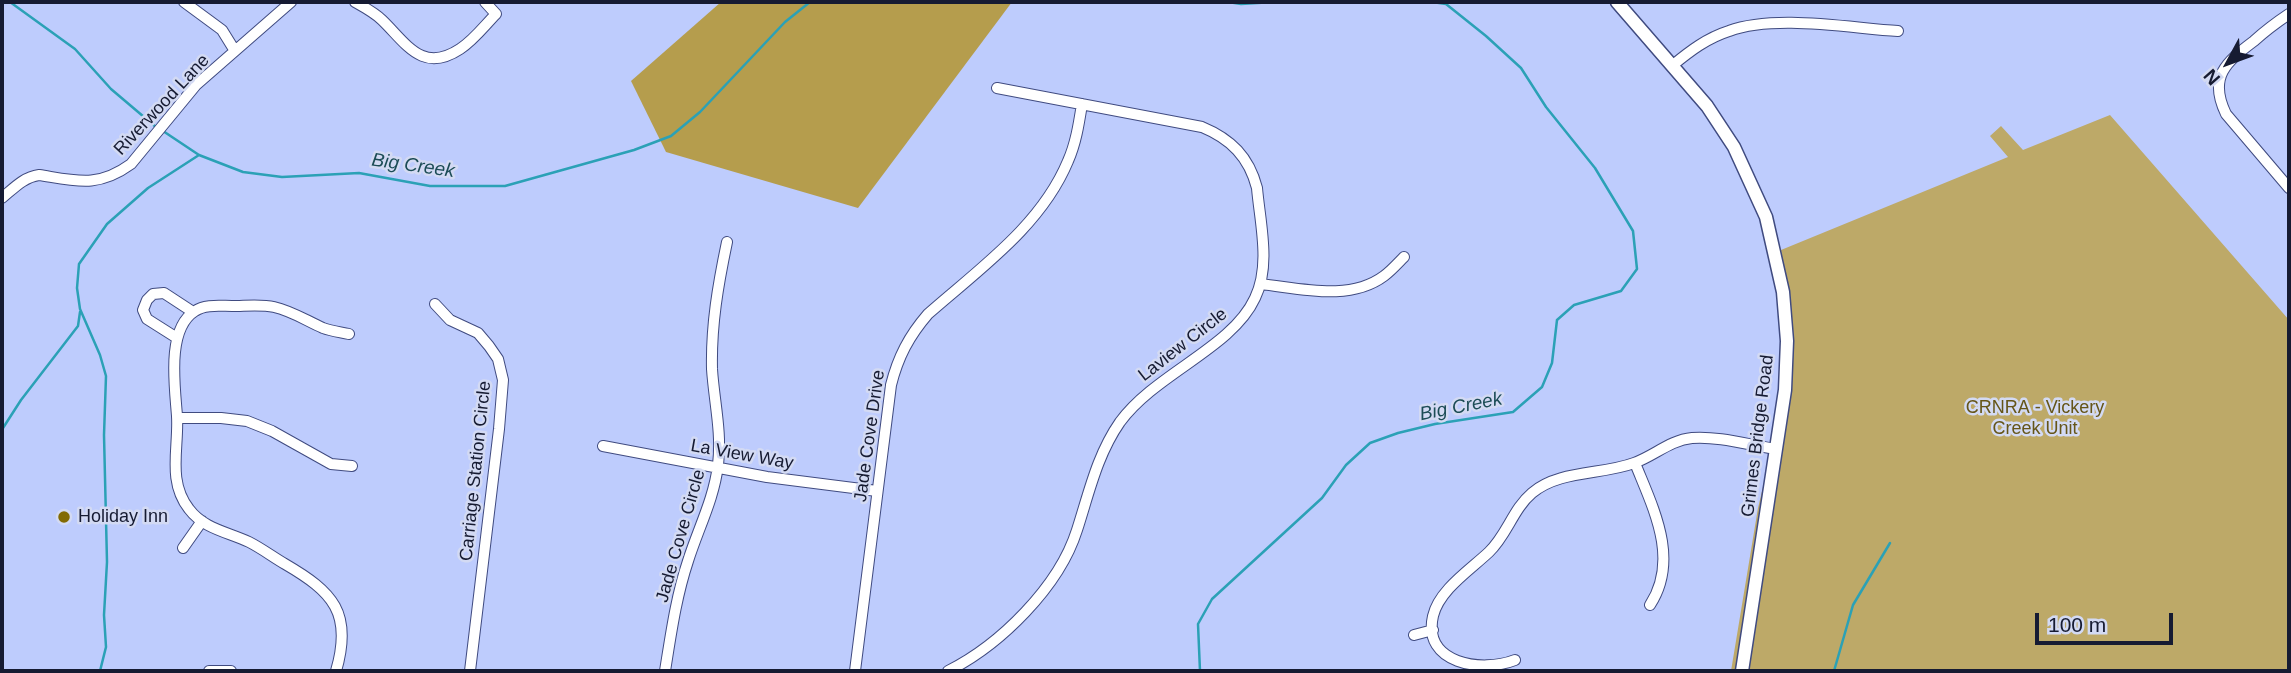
<!DOCTYPE html>
<style>
body{margin:0}
#map{position:relative;width:2291px;height:673px;overflow:hidden;background:#beccfd;font-family:Helvetica,sans-serif}
canvas{display:block}
.frame{position:absolute;inset:0;border:4px solid #161b32;pointer-events:none}
.north{position:absolute;left:2193px;top:28px;width:70px;height:70px;-webkit-text-stroke:5px #d3daf3;paint-order:stroke;rotate:229deg;font-size:19px;font-weight:700;line-height:28px;text-align:center;color:#161b32}
.north::after{content:'';display:block;margin:auto;width:24px;height:32px;background:#161b32;clip-path:polygon(50% 0,100% 100%,50% 72%,0 100%)}
.scale{position:absolute;left:2035px;top:613px;width:138px;height:32px;box-sizing:border-box;border:4px solid #161b32;border-top:0;padding-left:9px;font-size:21px;line-height:24px;white-space:nowrap;color:#161b32;-webkit-text-stroke:5px #d3daf3;paint-order:stroke}
</style>
<div id="map">
<canvas width="2291" height="673"></canvas>
<div class="frame"></div>
<div class="north">N</div>
<div class="scale">100 m</div>
</div>
<script>
const ctx = document.querySelector('canvas').getContext('2d');
ctx.lineJoin = 'round';
function fillPath(path, color) {
  ctx.fillStyle = color;
  ctx.fill(path, 'evenodd');
}
function trace(path, color, width, dash) {
  ctx.strokeStyle = color;
  ctx.lineWidth = width;
  ctx.lineCap = dash ? 'butt' : 'round';
  ctx.setLineDash(dash || []);
  ctx.stroke(path);
}
function drawText(font, color, halo, rows, align = 'center') {
  ctx.font = font + ' Helvetica,sans-serif';
  ctx.lineWidth = 5;
  ctx.setLineDash([]);
  ctx.textBaseline = 'middle';
  ctx.strokeStyle = halo;
  ctx.fillStyle = color;
  for (const [text, x, y, turn = 0] of rows) {
    ctx.save();
    ctx.translate(x, y);
    ctx.rotate((+turn || 0) * Math.PI / 180);
    ctx.textAlign = isNaN(turn) ? turn : align;
    if (halo) ctx.strokeText(text, 0, 0);
    ctx.fillText(text, 0, 0);
    ctx.restore();
  }
}
fillPath(new Path2D(`
 M2110 115 2289 320V671H1731L1758 508 1777 429 1791 345 1781 250 2008 157 1990 136 2001 126 2023 150Z`), '#bda968');
fillPath(new Path2D(`
 M721 2H1012L858 208 666 152 631 81Z`), '#b59d4d');
trace(new Path2D(`
 M10 2 75 49 111 89 157 128
 M1228 2 1241 4 1274 2
 M163 131 199 155 243 172 282 177 359 173 430 186H505L634 150 671 136 700 112 785 22 810 2
 M3 428 21 400 78 326 80 312
 M100 671 106 647 104 615 107 562 104 435 106 376 100 355 80 309 77 288 79 264 107 224 148 188 199 155
 M1200 671 1198 624 1212 599 1322 498 1346 465 1370 443 1398 433 1435 424 1513 412 1542 387 1552 363 1557 320 1574 305 1621 291 1637 269 1633 231 1595 168 1546 107 1521 68 1486 36 1446 4 1432 2
 M1834 671 1853 605 1890 543`), '#2ba1b6', 2.5);
const minor = new Path2D(`
 M184 2 222 30 235 51
 M355 2C364 7 375 13 382 20 406 43 422 74 460 49 474 40 485 25 496 14L485 2
 M2289 14C2277 22 2265 31 2254 41 2226 62 2208 77 2226 114L2289 188
 M1673 65C1690 51 1707 38 1729 31 1775 14 1849 28 1898 31
 M2 198C14 188 24 177 39 175 77 181 98 188 131 164L196 85 291 2
 M1260 284C1300 288 1349 302 1384 276 1391 271 1398 263 1404 257
 M435 304 450 320 478 333 489 346 498 359 503 380 499 429 470 671
 M177 338 147 319 143 310 147 300 153 294 164 293 193 312
 M177 418H221L247 421 272 431 331 464 352 466
 M603 446 767 477 877 491
 M1635 463C1653 508 1680 559 1650 605
 M183 548 202 521
 M1414 635 1433 630
 M1515 660C1482 673 1422 664 1433 616 1439 590 1470 570 1489 552 1507 535 1513 509 1532 493 1559 470 1602 475 1634 463 1654 456 1670 440 1692 438 1719 436 1749 445 1776 449
 M209 671H231
 M336 671C353 613 333 592 285 564 273 557 261 548 249 542 228 532 204 529 189 509 167 481 179 448 177 416 175 387 166 329 195 311 205 304 220 306 232 306 245 306 261 304 274 307 292 311 307 321 323 328 331 331 340 332 349 334
 M665 671C671 634 676 597 688 561 698 529 714 499 718 465 722 432 714 401 712 369 711 325 718 285 727 242
 M855 671 891 385C898 357 909 336 928 314 979 269 1041 226 1068 161 1076 143 1079 123 1082 104
 M948 671C1000 645 1059 587 1077 530 1089 493 1097 455 1120 422 1156 373 1232 348 1255 298 1271 265 1260 223 1257 188 1249 157 1231 139 1202 127L997 88`);
const tertiary = new Path2D(`
 M1617 2 1707 106 1734 147 1766 217 1783 292 1787 341 1785 390 1742 671`);
trace(minor, '#404b80', 12);
trace(tertiary, '#404b80', 15);
trace(minor, '#fff', 10);
trace(tertiary, '#fff', 12);
for (const [x, y, r, color] of [
 [64,517,7,"#826a03"]
]) {
  const dot = new Path2D();
  dot.arc(x, y, r, 0, 2 * Math.PI);
  ctx.fillStyle = color;
  ctx.fill(dot);
  trace(dot, '#d3daf3', 2.5);
}
drawText('18px', '#161b32', '#d3daf3', [
 ["Riverwood Lane",162,105,-47],
 ["Laview Circle",1183,345,-38],
 ["Jade Cove Drive",870,436,-82],
 ["Grimes Bridge Road",1758,436,-83],
 ["La View Way",742,455,10],
 ["Carriage Station Circle",476,471,-84],
 ["Jade Cove Circle",681,536,-74]
]);
drawText('18px', '#655518', '#d3daf3', [
 ["CRNRA - Vickery",2035,408],
 ["Creek Unit",2035,429]
]);
drawText('18px', '#161b32', '#d3daf3', [
 ["Holiday Inn",78,517]
], 'left');
drawText('italic 19px', '#1c4c56', '#d3daf3', [
 ["Big Creek",413,166,8],
 ["Big Creek",1461,407,-11]
]);
</script>
